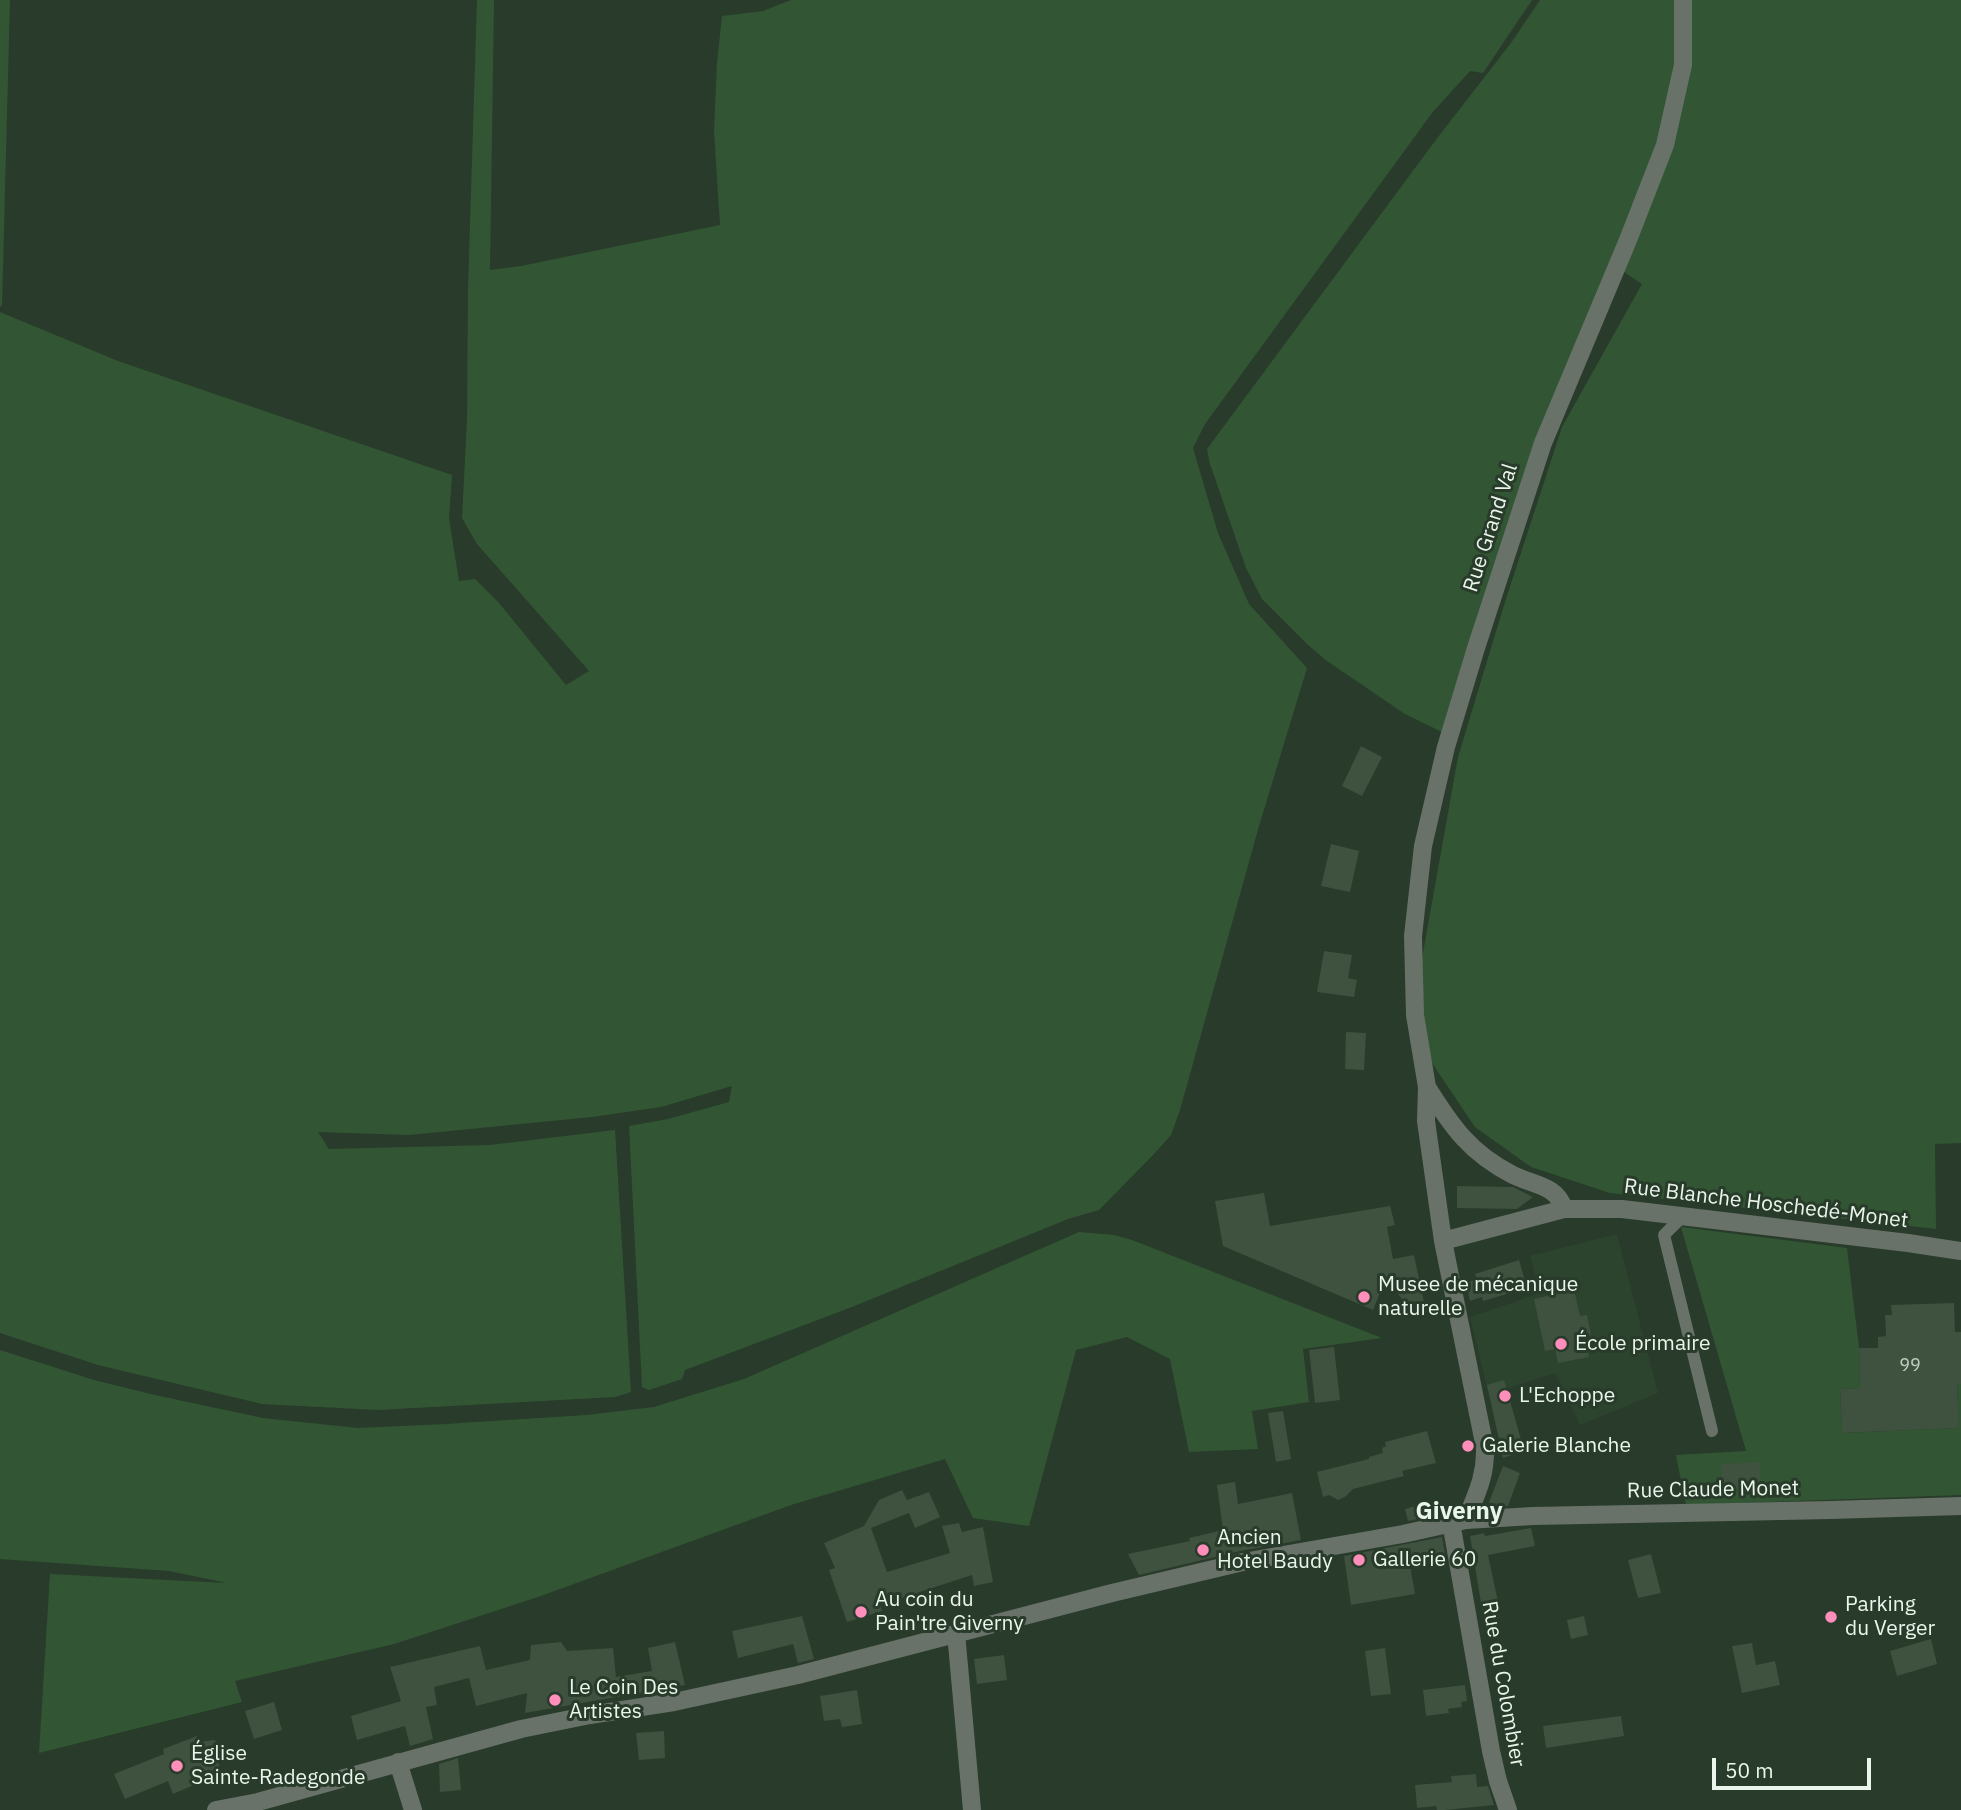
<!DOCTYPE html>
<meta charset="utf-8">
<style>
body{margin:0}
#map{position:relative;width:1961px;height:1810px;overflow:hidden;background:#293b2a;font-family:"IBM Plex Sans",sans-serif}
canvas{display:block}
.scale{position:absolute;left:1712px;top:1758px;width:159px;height:32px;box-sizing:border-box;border:4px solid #eaf6eb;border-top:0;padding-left:9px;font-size:21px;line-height:24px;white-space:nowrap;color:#eaf6eb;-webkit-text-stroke:5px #293b2a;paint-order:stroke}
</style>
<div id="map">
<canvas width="1961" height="1810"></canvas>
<div class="scale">50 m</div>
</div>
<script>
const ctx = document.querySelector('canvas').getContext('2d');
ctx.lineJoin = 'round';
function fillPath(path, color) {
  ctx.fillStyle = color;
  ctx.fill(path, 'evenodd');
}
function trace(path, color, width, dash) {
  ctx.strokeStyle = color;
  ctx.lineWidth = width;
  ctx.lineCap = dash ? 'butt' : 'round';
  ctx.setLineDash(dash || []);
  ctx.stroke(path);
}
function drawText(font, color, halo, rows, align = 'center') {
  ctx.font = font + ' "IBM Plex Sans",sans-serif';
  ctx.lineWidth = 6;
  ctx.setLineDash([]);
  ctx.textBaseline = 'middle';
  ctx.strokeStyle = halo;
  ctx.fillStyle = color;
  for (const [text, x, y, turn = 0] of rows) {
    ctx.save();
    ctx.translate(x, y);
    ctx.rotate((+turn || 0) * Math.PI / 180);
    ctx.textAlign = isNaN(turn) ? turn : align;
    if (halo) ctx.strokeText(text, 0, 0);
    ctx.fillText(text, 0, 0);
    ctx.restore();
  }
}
fillPath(new Path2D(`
 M1617 1234 1658 1393 1580 1425 1555 1373 1489 1395 1470 1317 1540 1293 1530 1256Z`), '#2c442d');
fillPath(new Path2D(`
 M0 0H10L2 305 0 307Z
 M477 0H494L490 270 521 266 720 225 714 131 717 63 722 16 763 11 791 0H1532L1483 73 1470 71 1432 113 1205 424 1193 448 1218 533 1249 604 1307 668 1259 826 1180 1110 1171 1135 1154 1154 1099 1210 1068 1219 852 1307 685 1370 682 1379 649 1390 642 1387 629 1126 668 1119 729 1102 732 1086 661 1107 592 1117 409 1135 318 1132 329 1149 490 1145 615 1130 631 1392 615 1397 378 1410 262 1404 98 1365 0 1333V312L118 361 452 475 449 519 459 581 475 579 499 603 566 685 589 671 477 544 462 518 467 420 468 289Z
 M1540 0H1961V1143L1935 1144 1936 1229 1610 1193 1531 1167 1475 1127 1430 1060 1418 981 1458 757 1505 602 1562 427 1642 284 1621 270 1542 429 1442 732 1405 714 1327 661 1307 644 1262 599 1246 568 1210 464 1207 449 1438 137 1511 43Z
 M1681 1227 1847 1248 1859 1348 1860 1388 1840 1389 1842 1433 1959 1428 1957 1384H1961V1495L1686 1505 1676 1455 1746 1451Z
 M1079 1232 1114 1235 1132 1240 1382 1338 1303 1349 1309 1402 1252 1411 1258 1449 1189 1452 1170 1359 1127 1337 1076 1350 1029 1526 973 1518 945 1459 791 1505 538 1597 394 1644 235 1681 242 1702 39 1753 50 1574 227 1583 169 1571 0 1559V1350L94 1380 155 1395 263 1418 358 1428 446 1424 586 1415 654 1407 744 1379Z`), '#325634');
fillPath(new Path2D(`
 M1361 746 1382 757 1362 796 1342 786Z
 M1331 844 1359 851 1350 892 1321 886Z
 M1324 951 1352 955 1348 978 1357 980 1354 997 1317 992Z
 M1346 1032 1366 1033 1364 1070 1345 1069Z
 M1457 1186 1513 1187 1533 1197 1517 1209 1457 1208Z
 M1264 1193 1270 1226 1390 1206 1395 1225 1387 1227 1393 1259 1414 1255 1425 1307 1411 1311 1386 1278 1373 1310 1223 1246 1215 1201Z
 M1519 1260 1527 1288 1483 1301 1482 1297 1470 1301 1466 1283 1477 1279 1475 1274Z
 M1574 1290 1580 1316 1587 1315 1591 1335 1585 1337 1589 1357 1558 1363 1555 1349 1545 1351 1534 1299Z
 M1954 1303 1955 1332H1961V1384H1957L1959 1428 1842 1433 1840 1389 1860 1388 1859 1348H1878V1337L1886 1336 1885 1315H1892L1891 1305Z
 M1334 1347 1340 1400 1315 1403 1309 1350Z
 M1504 1380 1523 1446 1519 1448 1521 1452 1503 1458 1487 1385Z
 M1283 1411 1291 1459 1276 1462 1268 1413Z
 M1427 1431 1436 1463 1402 1471 1404 1476 1353 1489 1345 1497 1338 1500 1329 1495 1323 1497 1317 1472 1369 1459V1457L1383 1453 1382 1448 1386 1446 1385 1442Z
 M1760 1462V1487L1722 1488 1721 1464Z
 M1503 1466 1520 1473 1508 1506 1494 1507 1488 1505Z
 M1235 1482 1238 1504 1292 1493 1301 1540 1240 1551 1139 1575 1128 1554 1190 1541 1189 1538 1223 1530 1217 1485Z
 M902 1490 907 1500 929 1492 940 1517 915 1528 909 1513 871 1528 887 1572 950 1553 942 1526 959 1523 962 1532 983 1527 993 1582 974 1586 972 1575 880 1605 882 1611 847 1622 829 1570 835 1568 824 1543 864 1526 879 1500Z
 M1423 1504 1428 1517 1408 1521 1405 1509Z
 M1531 1528 1535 1546 1488 1555 1500 1611 1483 1615 1470 1536 1484 1533 1485 1536Z
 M1442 1537 1445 1554 1409 1560 1415 1594 1351 1605 1344 1556Z
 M1651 1554 1661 1593 1638 1598 1628 1560Z
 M802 1616 814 1659 798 1663 793 1644 738 1658 732 1631Z
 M1584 1616 1588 1635 1571 1639 1567 1620Z
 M1931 1639 1937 1664 1897 1676 1890 1651Z
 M561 1642 567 1651 613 1648 616 1677 652 1671 648 1648 675 1642 685 1685 525 1713 527 1693 476 1706 469 1678 434 1687 437 1705 426 1707 433 1739 410 1746 405 1726 357 1740 351 1716 401 1701 390 1667 480 1646 486 1670 530 1660 531 1645Z
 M1752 1643 1756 1665 1775 1661 1780 1685 1742 1693 1732 1646Z
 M1385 1648 1391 1694 1371 1696 1365 1651Z
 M1004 1655 1007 1680 977 1684 974 1659Z
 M1465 1685 1467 1701 1461 1702 1462 1707 1448 1709 1449 1713 1426 1716 1423 1690Z
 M857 1690 862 1724 842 1727 840 1719 824 1721 820 1696Z
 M274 1702 282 1730 254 1739 245 1711Z
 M1621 1716 1624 1736 1546 1748 1543 1726Z
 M664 1731 665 1758 639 1760 636 1733Z
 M197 1736 199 1742 214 1740 223 1746 218 1762 222 1773 173 1794 168 1781 125 1799 114 1774 164 1754 163 1749Z
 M458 1758 461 1790 440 1792 439 1764Z
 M1476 1774 1477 1787 1488 1786 1494 1805 1445 1810H1437L1436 1806 1417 1808 1415 1785 1452 1782 1451 1776Z`), '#3e523f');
trace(new Path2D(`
 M1683 1216 1664 1235 1712 1431`), '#697269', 12);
trace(new Path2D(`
 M1466 1520 1533 1516 1831 1510 1961 1506`), '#697269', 18);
trace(new Path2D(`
 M1427 1087C1452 1127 1470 1153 1513 1175 1533 1185 1557 1185 1564 1209
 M1443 1241 1564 1209H1622L1908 1243 1961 1251
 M1451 1522 1491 1751 1498 1781 1508 1810
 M956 1633 972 1810
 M398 1762 413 1810
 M216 1810 258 1802 521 1729 590 1715 674 1702 798 1675 1112 1593 1243 1562 1403 1534 1466 1520C1476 1495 1486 1476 1485 1448L1443 1241 1426 1121 1427 1087 1415 1015 1413 936 1423 846 1446 747 1476 648 1543 443 1628 240 1665 145 1683 65V0`), '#697269', 18);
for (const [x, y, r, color] of [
 [1364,1297,7,"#ff8ebb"],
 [1561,1344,7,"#ff8ebb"],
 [1505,1396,7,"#ff8ebb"],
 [1468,1446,7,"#ff8ebb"],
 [1203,1550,7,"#ff8ebb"],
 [1359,1560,7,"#ff8ebb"],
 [861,1612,7,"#ff8ebb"],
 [1831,1617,7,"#ff8ebb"],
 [555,1700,7,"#ff8ebb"],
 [177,1766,7,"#ff8ebb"]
]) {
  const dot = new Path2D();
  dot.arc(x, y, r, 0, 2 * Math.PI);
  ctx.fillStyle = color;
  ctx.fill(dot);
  trace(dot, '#293b2a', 2.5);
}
drawText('18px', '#bfcdc0', null, [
 ["99",1910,1366]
]);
drawText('21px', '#eaf6eb', '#293b2a', [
 ["Rue Grand Val",1491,528,-72],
 ["Rue Blanche Hoschedé-Monet",1766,1204,7],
 ["Rue Claude Monet",1713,1490,-1],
 ["Rue du Colombier",1503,1684,80]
]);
drawText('21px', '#eaf6eb', '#293b2a', [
 ["Musee de mécanique",1378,1285],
 ["naturelle",1378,1309],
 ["École primaire",1575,1344],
 ["L'Echoppe",1519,1396],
 ["Galerie Blanche",1482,1446],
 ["Ancien",1217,1538],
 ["Hotel Baudy",1217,1562],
 ["Gallerie 60",1373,1560],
 ["Au coin du",875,1600],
 ["Pain'tre Giverny",875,1624],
 ["Parking",1845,1605],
 ["du Verger",1845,1629],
 ["Le Coin Des",569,1688],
 ["Artistes",569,1712],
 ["Église",191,1754],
 ["Sainte-Radegonde",191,1778]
], 'left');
drawText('bold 24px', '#eaf6eb', '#293b2a', [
 ["Giverny",1459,1512]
]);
</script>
